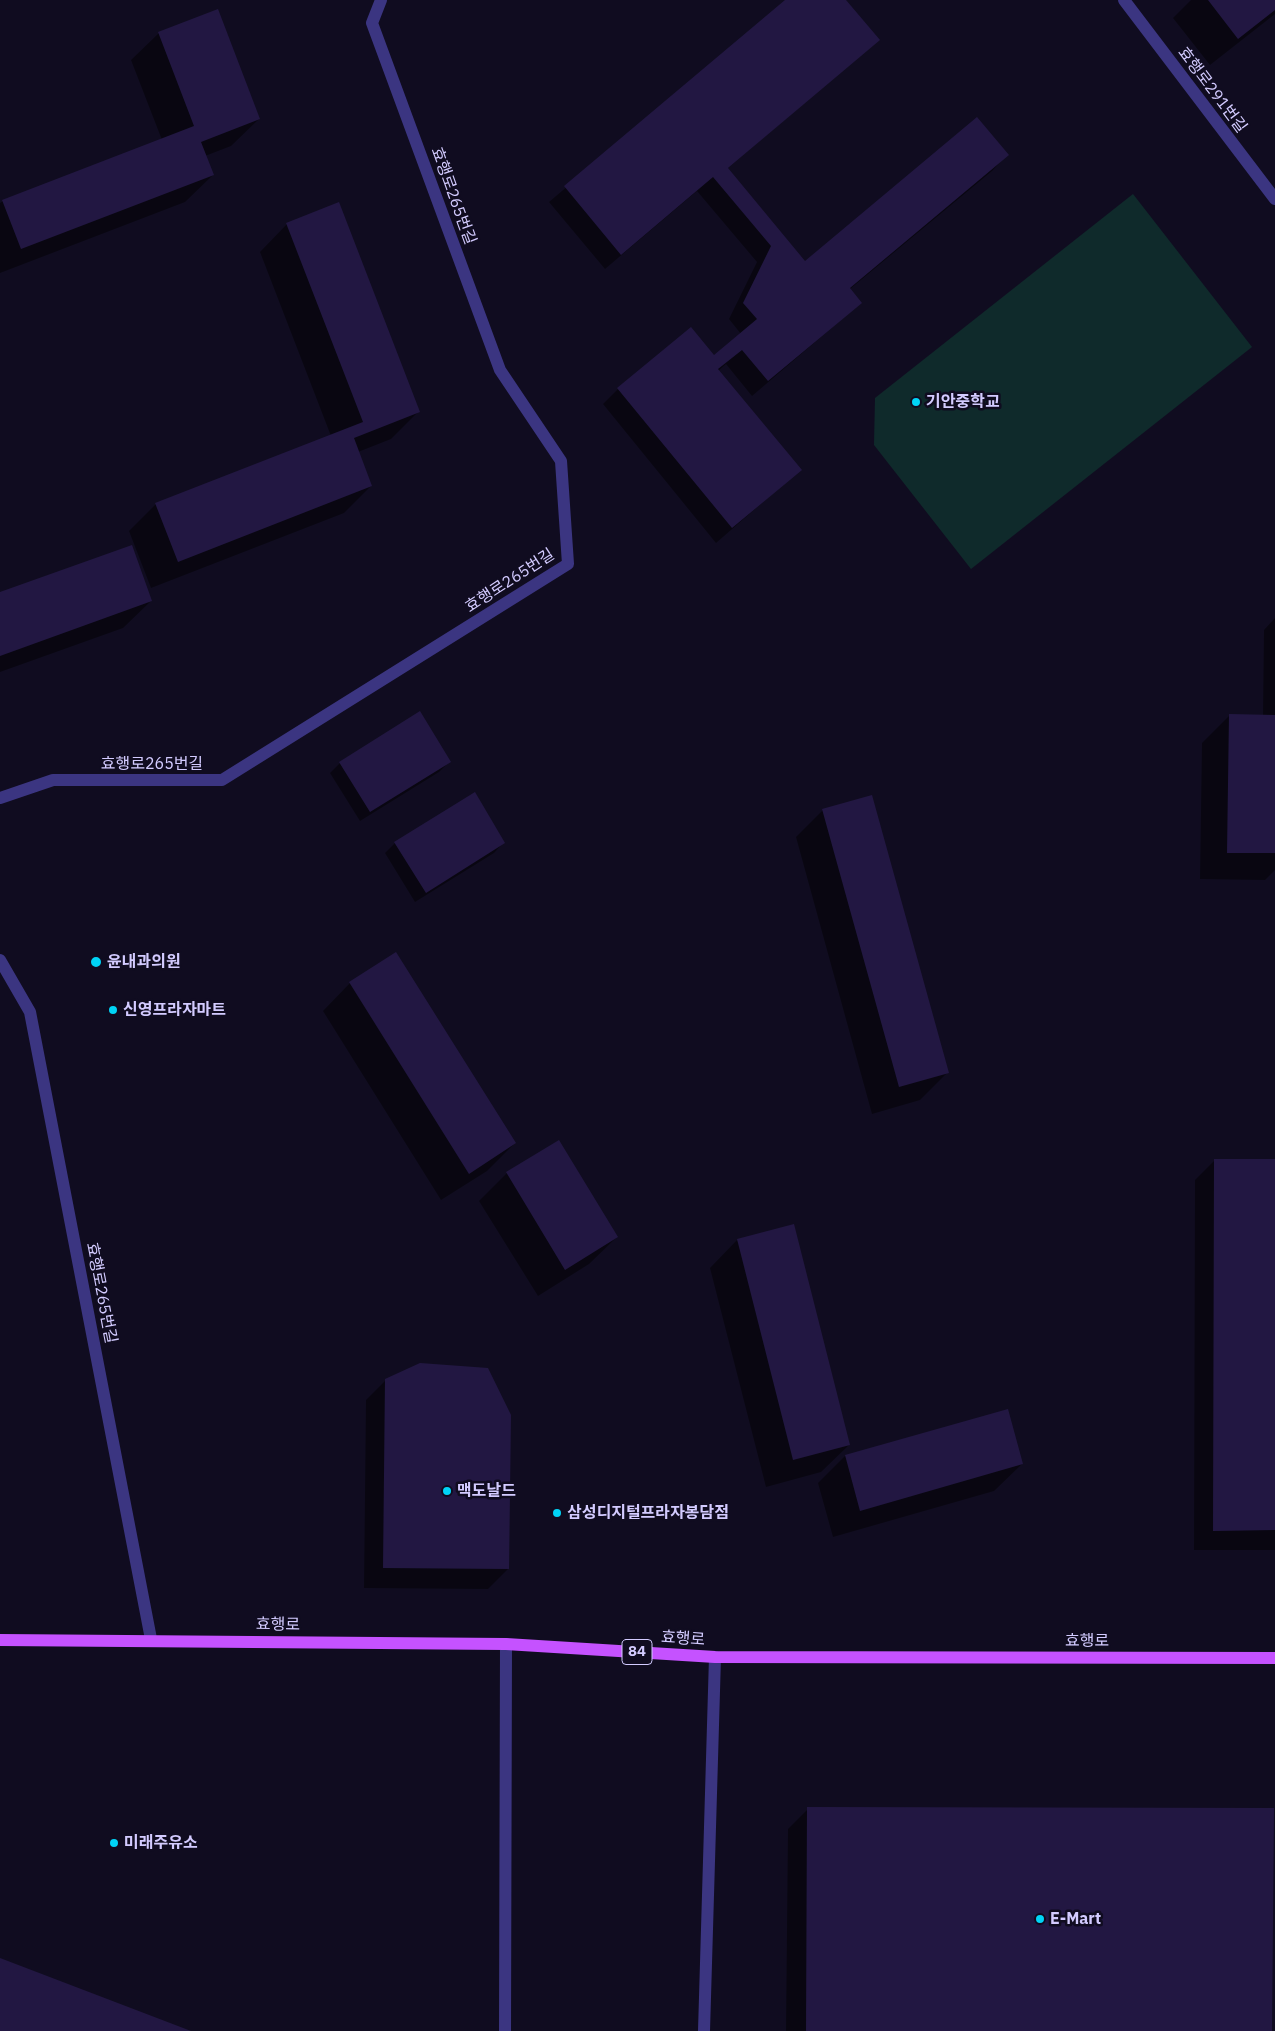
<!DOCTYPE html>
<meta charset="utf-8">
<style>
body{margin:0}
canvas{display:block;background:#100c20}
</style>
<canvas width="1275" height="2031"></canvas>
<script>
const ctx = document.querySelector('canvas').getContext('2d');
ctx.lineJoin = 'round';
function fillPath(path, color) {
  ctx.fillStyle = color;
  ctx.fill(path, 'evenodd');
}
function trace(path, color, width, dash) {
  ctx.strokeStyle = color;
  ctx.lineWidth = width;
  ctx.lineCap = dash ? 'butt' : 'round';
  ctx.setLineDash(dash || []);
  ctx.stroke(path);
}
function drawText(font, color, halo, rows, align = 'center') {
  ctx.font = font + ' "IBM Plex Sans","Noto Sans KR",sans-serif';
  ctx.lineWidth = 5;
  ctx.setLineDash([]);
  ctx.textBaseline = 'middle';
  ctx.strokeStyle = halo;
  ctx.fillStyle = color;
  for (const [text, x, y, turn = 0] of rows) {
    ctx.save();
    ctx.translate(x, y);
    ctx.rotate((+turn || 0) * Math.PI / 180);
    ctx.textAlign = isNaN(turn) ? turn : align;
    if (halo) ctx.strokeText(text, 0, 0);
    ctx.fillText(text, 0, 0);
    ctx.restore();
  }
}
fillPath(new Path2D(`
 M1133 194 1252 347 971 569 874 445 875 398Z`), '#0f2a2b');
fillPath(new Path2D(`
 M787 0H844L878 40 727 169 805 262 1007 155 992 171 850 289 861 303 752 396 726 364 718 371 800 470 716 543 603 404 618 389 714 356 741 334 729 319 757 262 697 191 605 269 549 202Z
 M1191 0H1275V14L1210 65 1173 18Z
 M159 33 259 119 231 146 205 156 213 175 185 202 0 273V203L3 201 162 140 131 60Z
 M287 224 418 412 391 439 358 452 371 486 344 513 151 588 129 531 156 504 331 436 260 252Z
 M0 593 151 601 123 628 0 672Z
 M1275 618V870L1265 880 1200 879 1202 743 1229 716H1263L1264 630Z
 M449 762 439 772 360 821 330 773 340 763Z
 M823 810 947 1073 920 1100 872 1114 796 837Z
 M504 842 494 853 415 902 385 853 395 843Z
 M396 954 515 1143 487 1171 441 1200 323 1011 350 983Z
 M558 1142 617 1237 589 1264 538 1296 479 1201 507 1173Z
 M1215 1160H1275V1550H1194L1195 1180Z
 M737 1240 849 1445 821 1472 766 1487 710 1268Z
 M386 1380 508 1569 488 1589 364 1588 366 1400Z
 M845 1456 1022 1464 994 1491 833 1537 818 1483Z
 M808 1809 1271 2031H786L788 1829Z`), '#0007');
fillPath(new Path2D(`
 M785 0H846L880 40 728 168 805 261 977 117 1009 155 850 288 862 303 768 381 742 350 718 369 802 470 732 528 617 388 691 327 714 355 757 319 743 303 771 246 713 177 621 255 564 186Z
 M1208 0H1275V10L1238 39Z
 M218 9 260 119 201 142 214 175 21 249 2 200 194 126 158 32Z
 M339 202 420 412 354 438 372 486 178 562 155 503 363 422 286 223Z
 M132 545 152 601 0 656V592Z
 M420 711 451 762 370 812 339 762Z
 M1229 714 1275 715V853H1227Z
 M475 792 505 843 426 893 394 842Z
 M872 795 949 1073 899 1087 822 809Z
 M396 952 516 1143 469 1174 349 982Z
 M559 1140 618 1237 565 1270 506 1172Z
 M1214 1159H1275V1530L1213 1531Z
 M794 1224 850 1445 793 1460 737 1239Z
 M420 1363 488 1368 511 1415 509 1569 383 1568 385 1379Z
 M1008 1409 1023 1464 860 1511 845 1455Z
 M807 1807 1274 1808 1272 2031H806Z
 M0 1958 191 2031H0Z`), '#221742');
trace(new Path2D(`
 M0 798 53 780H222L568 564 561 461 500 370 372 23 381 0
 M0 960 30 1012 151 1639
 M704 2031 715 1657`), '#3b3581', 12);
trace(new Path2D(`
 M1124 0 1275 199
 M505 2031 506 1644`), '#3b3581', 12);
trace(new Path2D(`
 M0 1640 506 1644 715 1657 1275 1658`), '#c552ff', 12);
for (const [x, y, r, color] of [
 [916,402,5,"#00d4f6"],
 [96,962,6,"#00d4f6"],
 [113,1010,5,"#00d4f6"],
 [447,1491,5,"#00d4f6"],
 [557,1513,5,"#00d4f6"],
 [114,1843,5,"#00d4f6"],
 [1040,1919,5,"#00d4f6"]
]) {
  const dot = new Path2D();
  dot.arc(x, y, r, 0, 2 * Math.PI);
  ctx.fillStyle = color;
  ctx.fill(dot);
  trace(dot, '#100c20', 2);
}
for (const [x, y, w] of [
 [637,1652,30]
]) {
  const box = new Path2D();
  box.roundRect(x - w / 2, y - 12.5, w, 25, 4);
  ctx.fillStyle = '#100c20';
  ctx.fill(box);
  trace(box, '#d3cbff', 1);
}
drawText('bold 15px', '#d3cbff', null, [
 ["84",637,1652]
]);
drawText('16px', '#d3cbff', '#100c20', [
 ["효행로291번길",1212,90,53],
 ["효행로265번길",453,196,70],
 ["효행로265번길",510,581,-33],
 ["효행로265번길",152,764],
 ["효행로265번길",101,1293,79],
 ["효행로",278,1625,1],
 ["효행로",683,1639,4],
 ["효행로",1087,1641]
]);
drawText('bold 16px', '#d3cbff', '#100c20', [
 ["기안중학교",926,402],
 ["윤내과의원",107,962],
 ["신영프라자마트",123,1010],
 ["맥도날드",457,1491],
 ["삼성디지털프라자봉담점",567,1513],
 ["미래주유소",124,1843],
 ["E-Mart",1050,1919]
], 'left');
</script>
